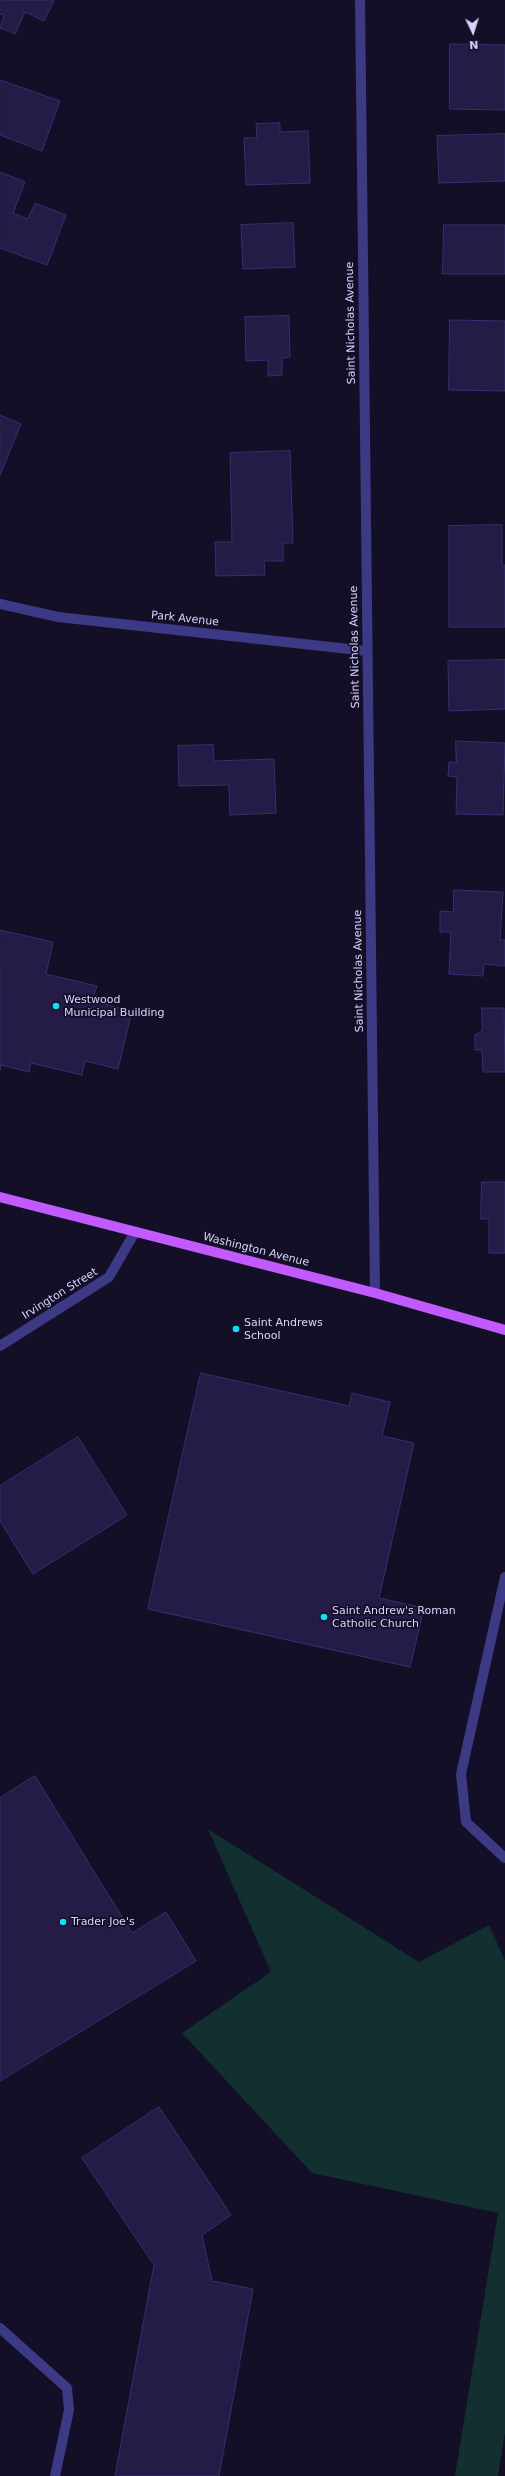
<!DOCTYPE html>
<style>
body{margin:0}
#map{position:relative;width:505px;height:2476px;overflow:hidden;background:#130f26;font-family:"DejaVu Sans",sans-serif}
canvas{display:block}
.north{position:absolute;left:453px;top:12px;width:40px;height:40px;-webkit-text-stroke:3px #130f26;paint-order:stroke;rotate:176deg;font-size:11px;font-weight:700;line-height:16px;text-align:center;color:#d9d4ff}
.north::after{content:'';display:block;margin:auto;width:14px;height:18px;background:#d9d4ff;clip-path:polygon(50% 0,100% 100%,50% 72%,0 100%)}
</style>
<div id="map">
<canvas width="505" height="2476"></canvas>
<div class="north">N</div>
</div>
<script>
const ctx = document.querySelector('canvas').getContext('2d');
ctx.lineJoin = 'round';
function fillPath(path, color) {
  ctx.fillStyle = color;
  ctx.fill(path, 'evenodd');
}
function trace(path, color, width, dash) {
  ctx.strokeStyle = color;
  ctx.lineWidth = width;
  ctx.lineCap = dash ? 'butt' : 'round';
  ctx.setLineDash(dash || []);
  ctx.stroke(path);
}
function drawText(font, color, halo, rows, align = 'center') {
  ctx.font = font + ' "DejaVu Sans",sans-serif';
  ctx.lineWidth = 3.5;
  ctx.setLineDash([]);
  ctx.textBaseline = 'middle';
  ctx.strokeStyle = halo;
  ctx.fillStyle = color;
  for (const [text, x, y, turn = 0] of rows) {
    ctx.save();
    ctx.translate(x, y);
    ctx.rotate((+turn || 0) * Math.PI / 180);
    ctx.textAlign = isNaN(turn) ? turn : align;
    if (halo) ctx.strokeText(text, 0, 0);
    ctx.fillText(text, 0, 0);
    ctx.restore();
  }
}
fillPath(new Path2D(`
 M208 1829 419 1962 489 1925 505 1961V2432L498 2476H455L498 2213 312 2173 182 2033 271 1972Z`), '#12302f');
const building = new Path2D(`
 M0 0H52L54 1 44 21 25 12 15 34 0 28 4 15 0 14Z
 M450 44 505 45V110L450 109Z
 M0 80 60 101 42 151 0 135Z
 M280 123V132L308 131 310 183 246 185 244 138H257L256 124Z
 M505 134V181L439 183 437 136Z
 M0 172 25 182 13 213 28 219 35 203 66 215 47 265 0 248Z
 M293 223 295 267 243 269 241 225Z
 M444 225H505V274H443Z
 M289 316 290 357 282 358V375L268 376V360L246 361 245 317Z
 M450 320 505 321V391L449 390Z
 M0 415 21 424 0 475Z
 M290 451 293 543H283V561H264L265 575 216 576 215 542H232L230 453Z
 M502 525V565H505V627H449V526Z
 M505 660V709L449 711 448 661Z
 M456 741 505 743 503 815 456 814 457 777 448 776 449 762 456 763Z
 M213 745 214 761 274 759 276 813 230 815 229 785 179 786 178 746Z
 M454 890 503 892 500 940H505V966L484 964 483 976 449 974 451 932H440V911L453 912Z
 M0 930 53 942 46 974 97 986 92 1001 132 1011 118 1069 85 1061 82 1075 31 1063 29 1072 1 1065 0 1070Z
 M482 1008H504L505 1072H483L482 1050H475V1035L482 1031Z
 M482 1182H505V1253H489V1219H481Z
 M201 1373 349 1406 352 1393 390 1402 382 1436 414 1443 379 1598 424 1608 410 1667 148 1609Z
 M78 1437 127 1515 33 1574 0 1521V1486Z
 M35 1776 132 1933 166 1912 196 1961 0 2081V1798Z
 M159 2107 231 2215 202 2235 212 2281 253 2289 219 2476H115L154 2265 82 2158Z`);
fillPath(building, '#241b47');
trace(building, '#3b2d73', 1);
trace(new Path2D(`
 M505 1577 461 1774 466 1822 505 1858
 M0 2328 67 2388 69 2410 55 2476`), '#3d3a85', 10);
trace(new Path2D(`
 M360 0 375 1293
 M0 604 58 617 367 651
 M0 1346 109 1277 135 1232`), '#3d3a85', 10);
trace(new Path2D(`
 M0 1197 375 1293 505 1330`), '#c25bff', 10);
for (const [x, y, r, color] of [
 [56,1006,4,"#00e5ff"],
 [236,1329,4,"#00e5ff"],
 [324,1617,4,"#00e5ff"],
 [63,1922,4,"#00e5ff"]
]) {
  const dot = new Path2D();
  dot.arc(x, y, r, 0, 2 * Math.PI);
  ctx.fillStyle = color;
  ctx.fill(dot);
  trace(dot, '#130f26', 1.5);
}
drawText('11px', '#d9d4ff', '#130f26', [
 ["Saint Nicholas Avenue",351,323,-91],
 ["Park Avenue",185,619,6],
 ["Saint Nicholas Avenue",355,647,-91],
 ["Saint Nicholas Avenue",359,971,-91],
 ["Washington Avenue",256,1250,14],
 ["Irvington Street",60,1294,-32]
]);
drawText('11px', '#d9d4ff', '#130f26', [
 ["Westwood",64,1000],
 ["Municipal Building",64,1013],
 ["Saint Andrews",244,1323],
 ["School",244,1336],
 ["Saint Andrew's Roman",332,1611],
 ["Catholic Church",332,1624],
 ["Trader Joe's",71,1922]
], 'left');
</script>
